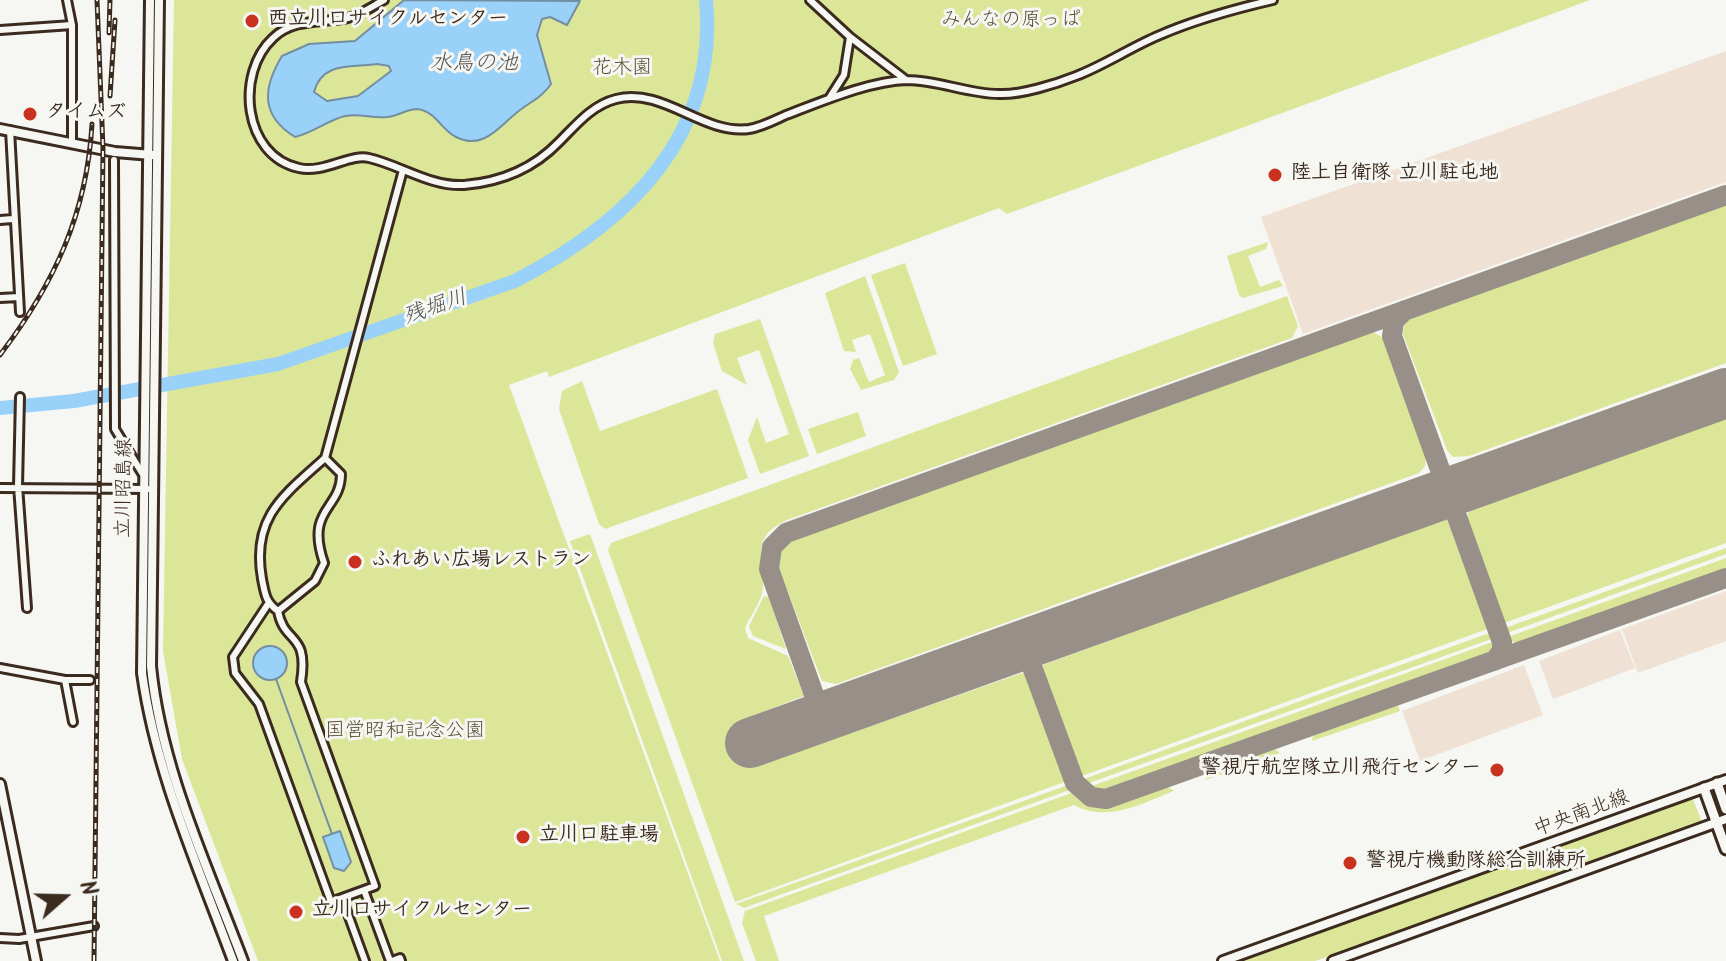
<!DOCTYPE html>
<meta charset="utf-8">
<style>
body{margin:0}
#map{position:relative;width:1726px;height:961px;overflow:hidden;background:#f6f6f2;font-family:Kalam,sans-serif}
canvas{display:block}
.north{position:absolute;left:24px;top:857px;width:80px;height:80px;-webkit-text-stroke:6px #f6f6f2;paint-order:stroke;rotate:70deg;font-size:22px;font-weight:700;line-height:32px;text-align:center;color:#3b2a1e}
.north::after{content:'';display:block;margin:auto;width:28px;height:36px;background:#3b2a1e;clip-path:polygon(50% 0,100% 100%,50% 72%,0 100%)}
</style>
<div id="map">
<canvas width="1726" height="961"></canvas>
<div class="north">N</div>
</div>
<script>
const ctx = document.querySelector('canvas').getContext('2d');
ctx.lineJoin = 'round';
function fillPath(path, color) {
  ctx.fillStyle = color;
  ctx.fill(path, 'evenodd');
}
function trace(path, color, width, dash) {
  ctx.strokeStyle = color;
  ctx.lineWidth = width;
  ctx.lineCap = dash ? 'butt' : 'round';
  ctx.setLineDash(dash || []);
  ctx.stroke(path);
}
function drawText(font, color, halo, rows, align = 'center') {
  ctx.font = font + ' Kalam,"Klee One",sans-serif';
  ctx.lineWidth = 6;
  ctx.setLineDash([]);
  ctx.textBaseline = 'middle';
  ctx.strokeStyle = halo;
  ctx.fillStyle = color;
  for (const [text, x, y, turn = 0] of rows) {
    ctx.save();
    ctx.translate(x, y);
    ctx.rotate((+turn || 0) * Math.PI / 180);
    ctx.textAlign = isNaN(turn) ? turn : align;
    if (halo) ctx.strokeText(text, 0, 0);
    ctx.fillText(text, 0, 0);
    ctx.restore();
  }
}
fillPath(new Path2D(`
 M1726 51V182L1303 334 1261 217Z
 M1726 591V641L1638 673 1622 629Z
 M1620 630 1635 668 1553 699 1539 661Z
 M1524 665 1543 715 1420 761 1402 711Z`), '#efe2d5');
fillPath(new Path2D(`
 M174 0H1590L1007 214 999 208 549 377 547 371 509 385 720 961H258L182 759 163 651Z
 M1726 203V363L1469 456 1453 457 1447 450 1403 334 1405 321Z
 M1268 242 1266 249 1248 256 1260 287 1279 280 1283 286 1243 298 1239 295 1227 256Z
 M905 263 937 354 903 366 871 275Z
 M865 276 899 372 894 380 861 390 850 369 853 360 859 358 869 382 885 375 870 334 852 340 856 352 844 351 825 293Z
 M1287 296 1298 326 1292 338 787 520C749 538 764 557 763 586 763 600 750 616 745 628L748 638 788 656 804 696 742 720 757 766 1025 672 1032 677 1070 780 735 902 608 550 611 543Z
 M760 319 809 456 760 474 748 440 757 417 766 443 789 434 759 350 737 358 747 385 722 371 713 343 715 334Z
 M1372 331 1383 338 1426 457 1425 466 1419 473 836 684 822 681 778 566V557L787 542Z
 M582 381 600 431 717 389 748 478 605 529 599 524 559 409 562 391Z
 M858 412 866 436 817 454 808 429Z
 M1726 417V543L1504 623 1468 525V513L1472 508Z
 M1444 518H1450L1456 526 1493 627 1079 777 1042 675 1043 665Z
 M590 534 744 961H722L570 541Z
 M1726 548V554L1507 633 1505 628Z
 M1726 558V570L1522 643 1511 642 1508 637Z
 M764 596 769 597 786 649 753 636 749 626Z
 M1495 631 1497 637 1086 784 1081 780Z
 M1498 640 1499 648 1493 654 1119 788 1103 792 1089 787Z
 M1397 702 1400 711 1312 741 1314 730Z
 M1270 746 1280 753 1206 780 1210 767Z
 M1071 784 1075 788 744 908 736 904Z
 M1163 784 1174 791C1140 804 1108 823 1074 805L764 916 779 961H756L742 923 745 911 1077 791C1100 815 1138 793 1163 784Z
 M1692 797 1702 822 1315 961H1234Z`), '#dbe698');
const water = new Path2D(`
 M404 0 580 1 567 25 550 17 542 19 537 35 551 84C541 99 527 103 514 115 497 129 482 150 456 137 441 130 436 111 417 109 407 109 398 116 388 117 373 119 360 113 345 116 328 120 313 133 295 137 261 116 262 89 282 56L309 44 355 41ZM377 64 389 66 391 71 358 96 327 101 314 92C322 61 352 68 377 64Z
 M253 663a17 17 0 1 1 34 0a17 17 0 1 1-34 0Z
 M340 831 351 862 344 871 334 868 323 837Z`);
fillPath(water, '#9ad1f9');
trace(water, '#748ea1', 2);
trace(new Path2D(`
 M276 679 332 834`), '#748ea1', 2);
trace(new Path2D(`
 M0 408 74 401 278 364 515 281C628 223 719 136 706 0`), '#9ad1f9', 14);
trace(new Path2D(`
 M1405 310 1394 321 1392 336 1502 642V651L1494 661
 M1024 645 1075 783 1091 797 1106 799 1726 578
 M822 717 769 569 772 547 786 533 1726 195`), '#989088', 20);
trace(new Path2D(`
 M750 743 1726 393`), '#989088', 50);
const street = new Path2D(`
 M67 0 72 25V142
 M384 0C373 6 360 15 348 18 323 23 293 18 273 38 235 73 243 156 299 168 323 174 351 153 369 158 400 165 431 187 464 185 501 182 533 169 559 142 576 125 592 105 616 99 664 87 702 135 749 129 762 127 775 120 786 115 821 102 869 81 907 80 938 80 968 94 999 94 1021 95 1056 84 1076 76 1105 65 1131 47 1160 35 1197 19 1234 9 1273 0
 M810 0 850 37 906 80
 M0 30 72 25
 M830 97 844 75 850 37
 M10 130 20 312
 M114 160 115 429 142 473
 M0 220 12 219
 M0 298 19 297
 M20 397 18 486 27 608
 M0 488 148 489
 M268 604 233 657 235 673 259 704 331 902 375 886 301 682C309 631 284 645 278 611L315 581 324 563C305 508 341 510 341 474L325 458 403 170
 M278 611C265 602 265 593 262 579 251 517 284 495 325 458
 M0 668 65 680H90
 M65 680 73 722
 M364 890 390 961
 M342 898 365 961
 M0 938 19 939 94 926
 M392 961 400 958 401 961`);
const secondary = new Path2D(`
 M150 0 142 673C156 774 198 866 233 961
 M159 0 151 666C161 769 207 865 243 961
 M0 129 115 152 152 155
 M0 784 36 961
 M1223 961 1726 780
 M1333 961 1726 819`);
const primary = new Path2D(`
 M1717 783 1726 809
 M1704 788 1726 849`);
trace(street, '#3b2a1e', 12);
trace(secondary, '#3b2a1e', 14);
trace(primary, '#3b2a1e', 15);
trace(street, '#f6f6f2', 6);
trace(secondary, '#f6f6f2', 8);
trace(primary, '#f6f6f2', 9);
const rail = new Path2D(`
 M109 33 110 0
 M110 96 115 20
 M0 355C54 284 87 214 92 124
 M94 961 103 148 97 0`);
trace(rail, '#3b2a1e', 5);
trace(rail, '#f6f6f2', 2, [6]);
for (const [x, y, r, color] of [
 [252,21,8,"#c8321e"],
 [30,114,8,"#c8321e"],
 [1275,175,8,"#c8321e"],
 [355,562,8,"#c8321e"],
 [1497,770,8,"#c8321e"],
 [523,837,8,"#c8321e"],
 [1350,863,8,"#c8321e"],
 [296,912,8,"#c8321e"]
]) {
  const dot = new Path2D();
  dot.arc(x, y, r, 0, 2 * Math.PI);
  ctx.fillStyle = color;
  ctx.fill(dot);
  trace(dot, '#f6f6f2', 3);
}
drawText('bold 20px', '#3b2a1e', '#f6f6f2', [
 ["西立川口サイクルセンター",268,21],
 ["タイムズ",46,114],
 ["陸上自衛隊 立川駐屯地",1291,175],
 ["ふれあい広場レストラン",371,562],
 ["警視庁航空隊立川飛行センター",1481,770,"right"],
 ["立川口駐車場",539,837],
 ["警視庁機動隊総合訓練所",1366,863],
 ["立川口サイクルセンター",312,912]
], 'left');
drawText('20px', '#5b5036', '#f6f6f2', [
 ["みんなの原っぱ",1011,22],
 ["花木園",622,70],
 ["国営昭和記念公園",405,733]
]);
drawText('20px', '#3b2a1e', '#f6f6f2', [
 ["立川昭島線",126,488,-89],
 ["中央南北線",1582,815,-20]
]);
drawText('italic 22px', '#535455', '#f6f6f2', [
 ["水鳥の池",474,65],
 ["残堀川",436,309,-19]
]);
</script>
